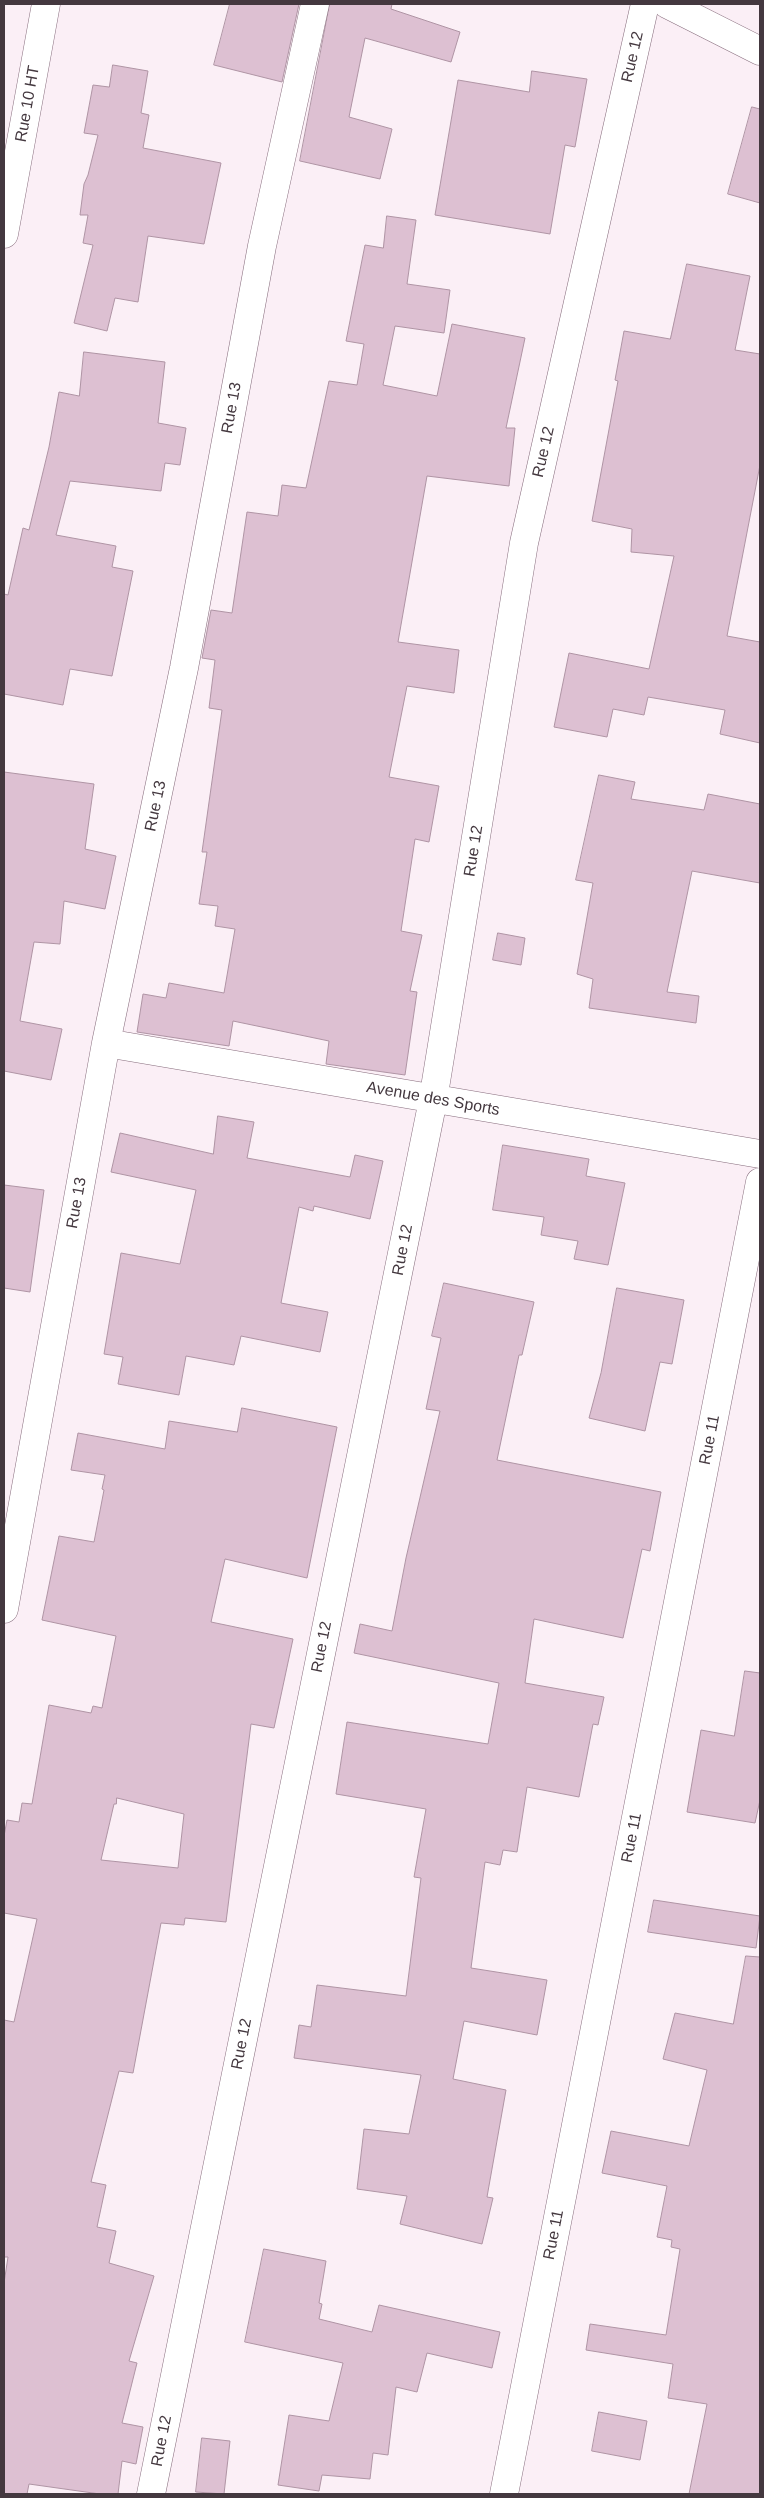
<!DOCTYPE html>
<style>
body{margin:0}
#map{position:relative;width:764px;height:2498px;overflow:hidden;background:#fbeff6;font-family:Helvetica,sans-serif}
canvas{display:block}
.frame{position:absolute;inset:0;border:5px solid #44383f;pointer-events:none}
</style>
<div id="map">
<canvas width="764" height="2498"></canvas>
<div class="frame"></div>
</div>
<script>
const ctx = document.querySelector('canvas').getContext('2d');
ctx.lineJoin = 'round';
function fillPath(path, color) {
  ctx.fillStyle = color;
  ctx.fill(path, 'evenodd');
}
function trace(path, color, width, dash) {
  ctx.strokeStyle = color;
  ctx.lineWidth = width;
  ctx.lineCap = dash ? 'butt' : 'round';
  ctx.setLineDash(dash || []);
  ctx.stroke(path);
}
function drawText(font, color, halo, rows, align = 'center') {
  ctx.font = font + ' Helvetica,sans-serif';
  ctx.lineWidth = 4;
  ctx.setLineDash([]);
  ctx.textBaseline = 'middle';
  ctx.strokeStyle = halo;
  ctx.fillStyle = color;
  for (const [text, x, y, turn = 0] of rows) {
    ctx.save();
    ctx.translate(x, y);
    ctx.rotate((+turn || 0) * Math.PI / 180);
    ctx.textAlign = isNaN(turn) ? turn : align;
    if (halo) ctx.strokeText(text, 0, 0);
    ctx.fillText(text, 0, 0);
    ctx.restore();
  }
}
const building = new Path2D(`
 M230 4H299L282 82 214 65Z
 M330 4H392L391 9 460 32 451 62 365 38 349 117 392 129 380 179 300 161Z
 M113 65 148 71 141 113 149 115 143 148 221 163 204 244 148 236 138 302 115 298 107 331 74 323 93 245 83 243 88 215H80L84 184 88 175 98 135 84 133 93 85 109 87Z
 M532 71 587 79 575 147 565 145 550 234 435 215 458 80 529 92Z
 M752 107 760 109V203L728 194Z
 M387 216 416 220 407 284 450 290 444 333 395 326 383 385 437 396 452 324 525 338 506 428H515L509 486 427 476 398 642 459 650 454 693 407 686 389 777 439 786 429 842 415 839 401 931 422 935 410 991 417 992 405 1075 326 1064 329 1041 233 1021 229 1046 137 1032 143 994 166 998 169 983 224 993 235 929 215 926 218 906 199 904 207 852H202L222 710 209 708 215 660 202 658 211 610 232 613 247 512 278 516 282 485 306 488 329 381 357 385 364 344 346 341 365 245 383 248Z
 M687 264 750 276 735 350 760 354V465L727 636 760 642V743L720 734 725 710 648 697 644 715 613 709 607 737 554 727 569 653 649 669 674 556 631 552 632 529 592 521 618 381 615 380 624 331 670 339Z
 M84 352 165 362 158 423 186 428 180 465 165 463 161 491 70 481 56 535 116 546 112 567 133 571 112 676 70 669 63 705 4 694V594L8 595 23 528 29 530 49 447 59 392 79 396Z
 M4 772 94 784 85 849 116 856 105 909 64 901 60 944 34 942 20 1021 62 1029 51 1080 4 1071Z
 M599 775 635 782 631 799 704 810 708 794 760 804V883L692 871 667 992 699 996 696 1023 589 1008 593 979 577 974 593 883 576 880Z
 M498 933 525 938 521 965 493 960Z
 M218 1116 254 1122 247 1158 350 1177 355 1155 383 1161 370 1219 314 1206 313 1211 299 1207 281 1303 328 1312 320 1352 241 1336 234 1365 186 1356 179 1395 118 1384 123 1357 104 1354 121 1253 180 1264 196 1190 111 1172 120 1133 213 1154Z
 M503 1145 589 1159 586 1176 625 1183 608 1265 574 1259 578 1241 541 1235 544 1217 493 1210Z
 M4 1185 44 1190 30 1292 4 1288Z
 M444 1283 534 1302 522 1355H519L497 1460 661 1492 650 1551 642 1549 623 1638 534 1619 525 1683 604 1697 598 1725 593 1724 579 1797 527 1787 517 1852 503 1850 500 1865 485 1862 471 1968 547 1980 537 2035 464 2021 453 2079 506 2090 487 2197 493 2198 482 2244 400 2224 407 2196 357 2189 364 2129 409 2134 421 2075 294 2058 299 2025 311 2027 317 1985 406 1996 421 1878 414 1877 426 1809 336 1794 347 1722 488 1744 499 1683 354 1653 360 1624 392 1631 406 1558 440 1411 426 1409 441 1338 432 1336Z
 M617 1288 684 1300 672 1364 660 1362 645 1431 589 1418 601 1373Z
 M242 1408 337 1427 307 1578 225 1559 211 1622 293 1639 274 1728 251 1724 226 1922 185 1918 184 1925 161 1923 133 2073 119 2071 91 2182 106 2185 97 2227 116 2231 109 2263 154 2276 129 2361 137 2363 122 2423 143 2427 136 2464 122 2461 118 2494H100L29 2484 27 2494H4V2283L8 2257H4V2020L14 2022 37 1919 4 1913V1836L7 1820 19 1822 22 1803 32 1804 49 1705 91 1713 93 1706 102 1708 116 1636 42 1620 59 1536 94 1542 104 1490 102 1489 105 1475 71 1470 78 1433 165 1449 169 1421 237 1432ZM117 1798 184 1814 178 1868 101 1860 114 1804H116Z
 M745 1671 760 1673V1800L755 1823 687 1812 701 1730 734 1736Z
 M654 1900 760 1916 756 1948 648 1932Z
 M746 1956 760 1957V2494H689L707 2404 668 2398 673 2364 586 2350 590 2324 666 2335 680 2249 671 2247 672 2240 657 2237 667 2186 602 2173 611 2131 689 2146 707 2070 663 2059 675 2013 733 2024Z
 M264 2249 326 2261 319 2303 322 2304 319 2319 372 2332 379 2305 500 2332 492 2368 427 2353 417 2392 396 2387 388 2455 373 2453 370 2479 322 2475 319 2491 278 2485 289 2415 329 2421 343 2363 245 2342Z
 M599 2412 647 2421 640 2460 592 2451Z
 M202 2438 230 2441 224 2494 196 2492Z`);
fillPath(building, '#ddc0d2');
trace(building, '#af94a4', 1);
const minor = new Path2D(`
 M4 234 46 4
 M106 1043 760 1154
 M4 1609 106 1043 184 668 262 246 315 4
 M151 2494 433 1100 524 543 645 4
 M504 2494 760 1182`);
const tertiary = new Path2D(`
 M667 4 760 51`);
trace(minor, '#876d7d', 29);
trace(tertiary, '#876d7d', 29);
trace(minor, '#fff', 28);
trace(tertiary, '#fff', 28);
drawText('16px', '#44383f', '#fff', [
 ["Rue 12",633,57,-77],
 ["Rue 10 HT",28,104,-80],
 ["Rue 13",232,408,-80],
 ["Rue 12",544,452,-77],
 ["Rue 13",156,806,-78],
 ["Rue 12",474,851,-81],
 ["Avenue des Sports",433,1099,10],
 ["Rue 13",77,1203,-80],
 ["Rue 12",403,1250,-79],
 ["Rue 11",710,1440,-79],
 ["Rue 12",322,1647,-79],
 ["Rue 11",632,1838,-79],
 ["Rue 12",242,2044,-79],
 ["Rue 11",554,2235,-79],
 ["Rue 12",162,2441,-79]
]);
</script>
